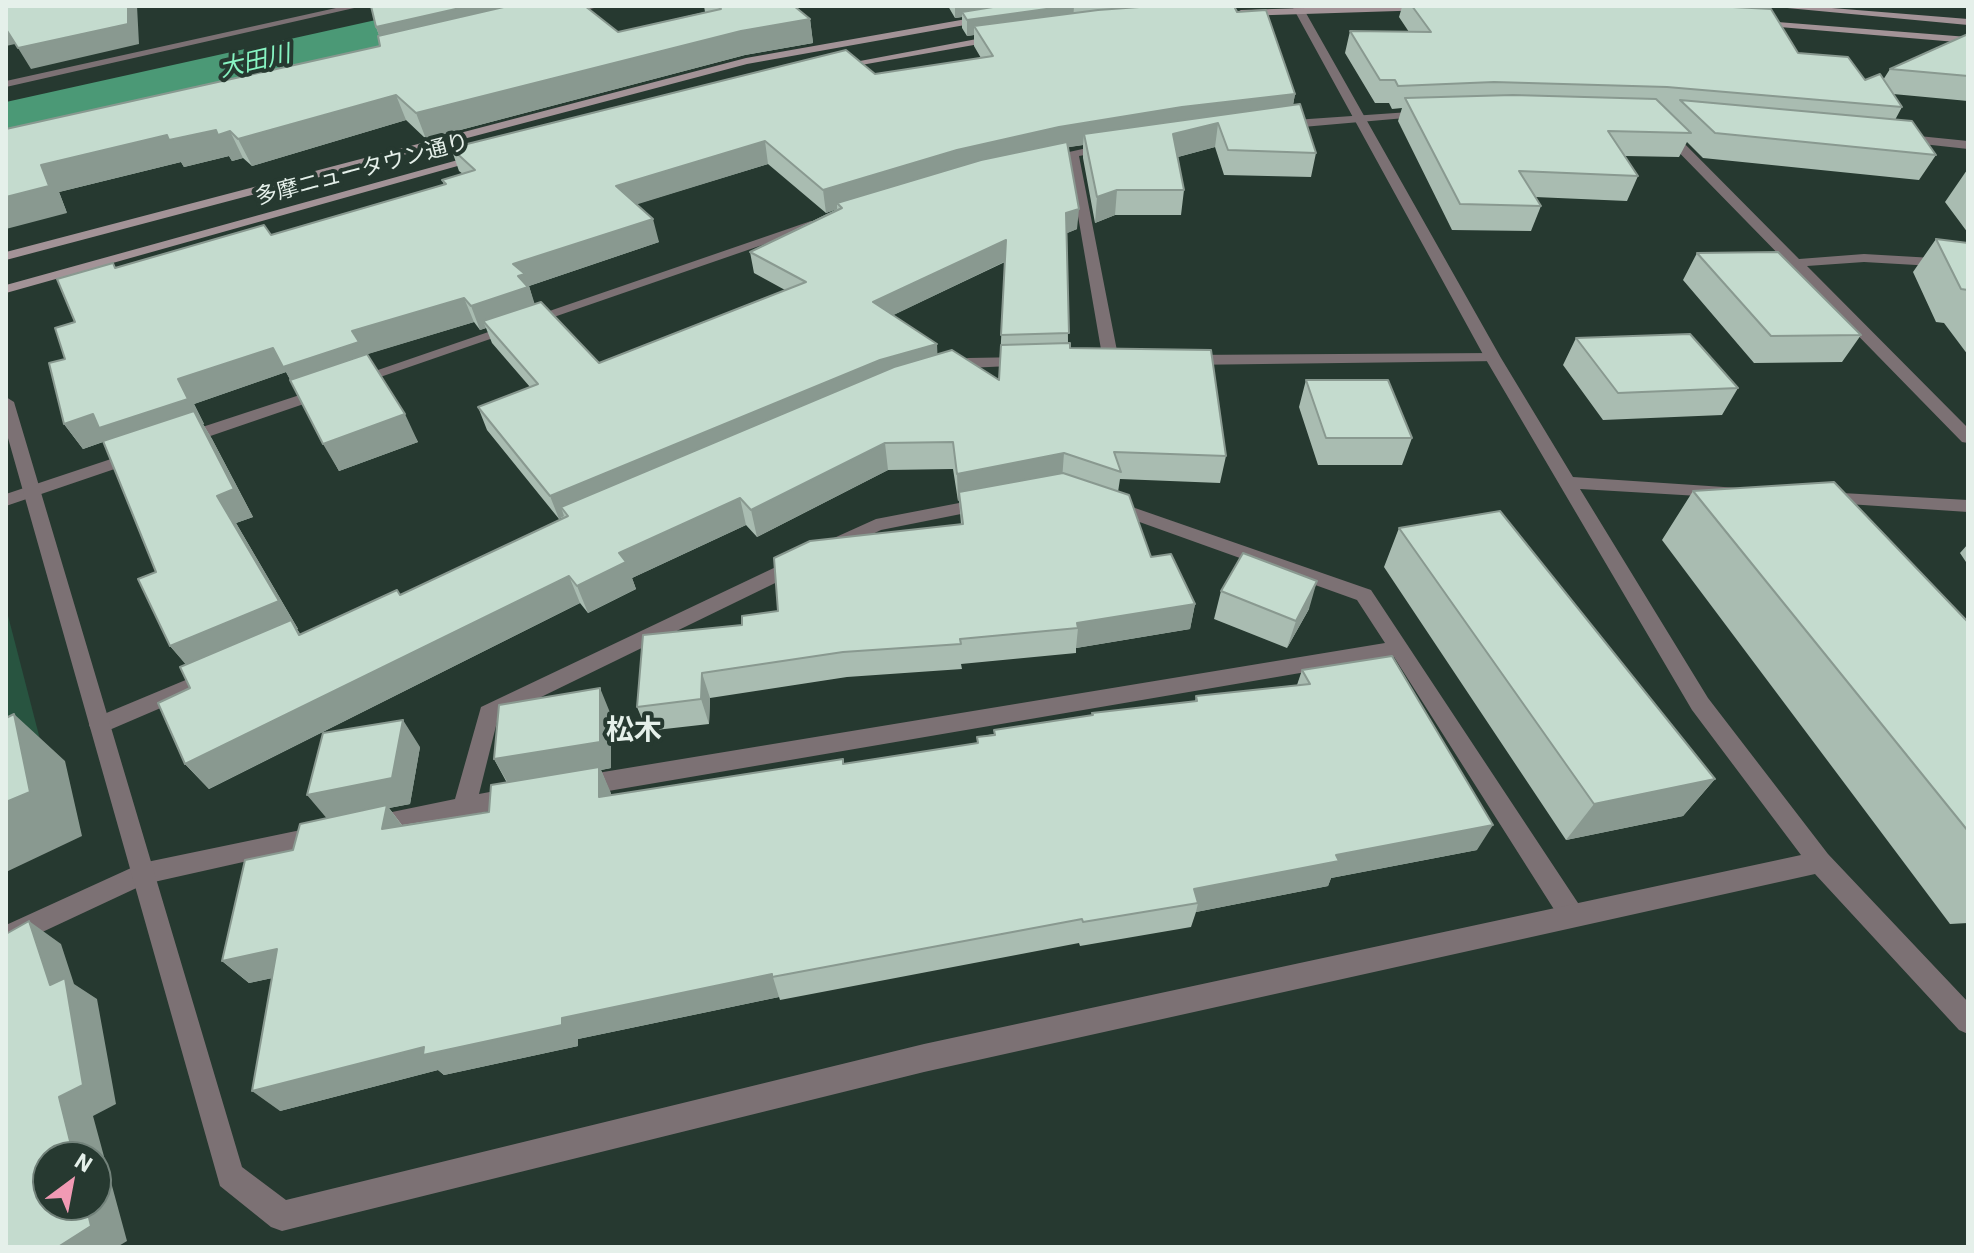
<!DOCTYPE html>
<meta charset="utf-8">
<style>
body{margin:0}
#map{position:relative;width:1974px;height:1253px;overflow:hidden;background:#263930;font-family:"IBM Plex Sans",sans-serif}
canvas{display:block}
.frame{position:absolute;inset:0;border:8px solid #e5f0ea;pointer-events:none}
.north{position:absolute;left:32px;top:1141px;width:80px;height:80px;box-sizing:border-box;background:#263930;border:2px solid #72827a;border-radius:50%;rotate:32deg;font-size:22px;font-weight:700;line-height:32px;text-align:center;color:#e5f0ea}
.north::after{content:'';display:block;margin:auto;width:28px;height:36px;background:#f19ab4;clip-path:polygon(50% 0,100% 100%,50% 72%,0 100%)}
</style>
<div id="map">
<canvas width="1974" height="1253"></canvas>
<div class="frame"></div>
<div class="north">N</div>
</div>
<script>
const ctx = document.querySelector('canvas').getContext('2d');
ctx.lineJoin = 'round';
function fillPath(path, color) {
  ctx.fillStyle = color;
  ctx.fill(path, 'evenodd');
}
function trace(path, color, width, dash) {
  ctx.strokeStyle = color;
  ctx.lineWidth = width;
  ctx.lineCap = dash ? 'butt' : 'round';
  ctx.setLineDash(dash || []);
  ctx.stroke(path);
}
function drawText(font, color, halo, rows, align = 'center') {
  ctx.font = font + ' "IBM Plex Sans","Noto Sans JP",sans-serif';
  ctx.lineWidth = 8;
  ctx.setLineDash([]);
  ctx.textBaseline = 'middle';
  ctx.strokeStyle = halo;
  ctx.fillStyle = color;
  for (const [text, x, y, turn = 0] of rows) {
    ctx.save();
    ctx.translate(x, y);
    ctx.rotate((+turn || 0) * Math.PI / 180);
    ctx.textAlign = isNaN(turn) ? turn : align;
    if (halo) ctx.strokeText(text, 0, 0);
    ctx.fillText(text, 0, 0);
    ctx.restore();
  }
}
fillPath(new Path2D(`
 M6 608 43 751 6 767Z`), '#285440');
fillPath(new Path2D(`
 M439 6H528L521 16 6 136V102Z`), '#4b9976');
fillPath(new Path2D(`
 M345 6H363L6 87V81Z
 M582 6H602L562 16 557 13Z
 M1424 111 1430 114 1428 116 1280 129 1274 125 1280 121Z
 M1661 128H1669L1799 259 1864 254 1968 260V268L1864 262 1807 266 1968 428V443L1962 442 1661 134Z
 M1899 134 1968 141V149L1895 141 1893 138Z
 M1110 143 1114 144V150L1079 156 1119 361 1111 366 1103 361 1068 158 1043 163 1037 159Z
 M811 221 823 224 360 384H348L346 381Z
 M1493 353 1499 355V361L1185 365 1177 360 1185 355Z
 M1025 357 1031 359V365L968 368 945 373 937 368 968 358Z
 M324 387 330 389V395L190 443 184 444 176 439 178 435Z
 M138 450 147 455 144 459 6 506V494Z
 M985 498 991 500 994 504 991 508 881 530 832 553 823 547 825 542 876 519Z
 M1112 500 1371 590 1580 906 1583 914 1580 922 1571 925 1562 922 1394 657 579 796 571 793 568 786 571 779 579 776 1385 643 1357 600 1106 510 1103 506 1106 502Z
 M799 556 808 563 806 568 498 718 479 794 516 787 524 790 527 797 524 804 371 835 363 832 359 825 363 818 455 799 481 707Z
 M212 669 219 671 222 677 219 683 100 734 92 731 89 725 92 719Z
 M320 826 328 829 332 836 328 843 145 884 6 949V925L142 863Z`), '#7c7174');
fillPath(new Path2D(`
 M1292 6H1302L1501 358 1573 477 1739 488 1742 492 1739 496 1733 498 1580 489 1708 698 1828 854 1968 1002V1034L1959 1030 1815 874 924 1072 282 1231 271 1227 220 1186 6 431V397L14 402 242 1167 286 1200 924 1044 1801 855 1692 710 1485 358Z
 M1824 492 1968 500V512L1818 502 1815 498Z`), '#7c7174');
fillPath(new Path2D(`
 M1368 6 1434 7 1429 10 1241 16 1236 13 1241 10Z
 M1766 6H1807L1968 19V25Z
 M989 15 993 20 747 64 6 260V252L746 58Z
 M1752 20 1968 37V43L1756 25Z
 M998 35 1002 40 833 70 828 67Z
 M476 155 486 158 6 293V285Z`), '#a39397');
fillPath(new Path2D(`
 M704 6H794L810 19 813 43 745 55 426 139 406 120 252 166 243 158 232 161 229 156 184 167 181 162 59 192 67 213 6 129 380 46 379 35 376 27 618 32 705 12Z
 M948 6H1234L1295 94 1293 105 1316 153 1311 177 1224 175 1215 147 1178 157 1184 190 1181 215H1115L1095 223 1083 158V145L1068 147 1077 229 1067 233 1068 343 1070 348 1226 456 1220 483 1120 479 1118 492 1151 557 1195 604 1190 629 1076 648V653L961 664 962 669 847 677 710 698 709 724 647 731 637 707 742 625 778 611 961 524 959 500 958 501 953 469 888 470 757 537 746 525 632 578 636 589 588 613 580 603 209 789 185 764 190 688 186 664 170 646 156 572 103 442 83 449 64 424 65 359 75 322 116 268 271 235 444 185 442 180 463 174 459 171 451 148 875 74 981 58 974 46V35L967 36 962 28V17L955 18ZM768 164 826 213 837 209 750 252 754 273 785 290 599 363 534 304 529 286 659 242 636 204ZM1005 262 999 380 937 354 893 315ZM474 322 480 330 486 328 492 343 530 387 478 407 487 430 559 519 565 517 400 595 300 634 297 629H298L236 523 253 517 212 439 203 424H204L194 404 286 372 339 471 418 442 367 354Z
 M1391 6H1761L1760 9 1798 53 1865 80H1883L1890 69 1968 34V101L1893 94 1902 107 1895 120 1936 155 1919 180 1703 158 1687 142 1679 157 1625 156 1638 176 1627 201 1535 197 1541 206 1531 231 1452 230 1398 121 1402 108 1392 109 1389 103H1375L1345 53 1350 31 1409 32 1399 17 1402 7Z
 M1967 170H1968V233L1945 202Z
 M1936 239 1968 243V355L1944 323 1936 322 1913 272Z
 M1697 253 1861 335 1842 362 1754 363 1683 280Z
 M1576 338 1738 388 1722 415 1603 420 1563 365Z
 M1306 380 1412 438 1402 465H1318L1299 407Z
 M1693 491 1968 622V923L1950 924 1662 540Z
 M1399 528 1715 779 1683 816 1566 840 1384 567Z
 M1968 544V565L1960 553Z
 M1221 591 1309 609 1287 648 1214 619Z
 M1302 670 1477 850 1331 878 1328 886 1196 912 1191 927 1080 946 1079 943 780 1000 779 997 578 1039V1046L444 1075 438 1070 280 1111 272 978 249 983 222 961 293 850 327 818 420 747 410 804 389 808 402 825 489 812 507 783 494 759 611 715V768L601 770 611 795 844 764 977 744V737L1092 716V713L1195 702 1196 696 1297 685Z`), '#a9bcb1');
fillPath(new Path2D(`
 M128 6H137L139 44 31 69 18 48Z
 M469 6H563L384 49 376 27Z
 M955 6H1041L962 12V17L955 18Z
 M1068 6H1074L1073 21 974 26V35L967 36V20Z
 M810 19 813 43 745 55 426 139 416 113 741 31Z
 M6 29 15 44 6 46Z
 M1295 94 1291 116 1218 124 1215 147 1170 159 1173 134H1084L1083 145 1058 149 837 203V209L826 213 823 190 957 150 1059 127 1182 107Z
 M396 95 406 120 252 166 238 139Z
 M216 130 230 131 243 158 232 161 229 156 184 167 181 162 59 192 67 213 6 229V197L41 165 167 135Z
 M765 141 768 164 622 209 616 186Z
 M1117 190 1115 215 1095 223 1097 197Z
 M1079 209 1077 229 1065 234 1066 213Z
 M653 219 659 242 529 286 537 311 483 321 486 328 480 330 471 306 513 264Z
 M1006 240V261L875 324 873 302Z
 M464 298 474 322 365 355 297 392 286 372 194 404 204 424H203L212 439 253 517 236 523 298 629H297L309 647 193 673 170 646 279 601 108 440 83 449 64 424 178 379 273 348 352 331Z
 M937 344 938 366 561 507 564 516 559 519 550 496 880 360Z
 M405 414 418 442 339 471 323 444Z
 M885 443 888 470 757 537 751 510Z
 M1064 453 1062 480 959 492V500L958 501 957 474Z
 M740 498 746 525 632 578 636 589 588 613 577 586 619 553Z
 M569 576 580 603 209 789 185 764Z
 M1317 581 1309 609 1287 648 1296 621Z
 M1195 604 1190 629 1076 648 1078 628 1077 623Z
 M702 673 710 698 709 724 701 699Z
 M600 688 611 715V768L601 770 611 793V823L509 785 494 759Z
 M14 714 65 761 82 836 6 872V802Z
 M403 720 420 747 410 804 389 808 406 831 329 821 307 795Z
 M1715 779 1683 816 1566 840 1594 804Z
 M1493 825 1477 850 1331 878 1328 886 1196 912 1198 903 1194 889 1336 855Z
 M29 921 61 944 74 984 97 999 116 1104 93 1116 127 1241 117 1247H58L86 1205H96V1157H74L59 1097 50 985Z
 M277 949 301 972 249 983 222 961Z
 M772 974 779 997 578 1039V1046L444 1075 438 1070 280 1111 252 1091 424 1047Z`), '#899990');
const building = new Path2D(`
 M6 6H128V24L18 48 6 29Z
 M371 6H469L376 27Z
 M508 6H585L618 32 721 9 718 6H794L810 19 741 31 416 113 396 95 238 139 230 131 218 135 216 130 169 140 167 135 41 165 49 186 6 197V129L380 46 378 36Z
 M999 6H1068L967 20 962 12Z
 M1153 6H1234L1237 12 1266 10 1295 94 1182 107 1059 127 957 150 823 190 765 141 616 186 653 219 513 264 525 274 518 276 528 287 471 306 464 298 352 331 359 342 283 367 273 348 178 379 188 399 99 428 93 414 64 424 49 363 65 359 55 328 75 322 57 279 113 263 115 268 264 225 271 235 446 184 442 180 475 170 451 148 838 52 846 50 875 74 993 56 974 26 1098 10Z
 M1412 6H1714L1771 9 1798 53 1848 57 1865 80 1880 74 1902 107 1667 87 1494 82 1398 86 1395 80H1380L1350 31 1431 32Z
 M1968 34V76L1890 69Z
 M1513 95 1656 99 1691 133 1608 131 1638 176 1519 171 1541 206 1460 204 1405 98Z
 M1680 100 1912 121 1936 155 1715 133Z
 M1300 104 1316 153 1228 150 1218 123 1173 134 1184 190H1117L1097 197 1084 134Z
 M1067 142 1079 209 1066 213 1069 333 1001 335 1006 240 873 302 937 344 880 360 550 496 478 407 538 384 483 321 541 302 599 363 806 282 750 252 842 208 837 203 981 160Z
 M1936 239 1968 243V290L1961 289Z
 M1778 252 1861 335 1771 336 1697 253Z
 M1690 334 1738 388 1618 393 1576 338Z
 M1070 343V348L1211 350 1226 456 1114 452 1121 472 1064 453 957 474 953 442 885 443 751 510 740 498 619 553 626 562 577 586 569 576 185 764 158 703 190 688 180 667 291 620 299 635 397 590 400 595 568 516 561 507 894 367 952 350 999 380 1001 345Z
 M367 354 405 414 323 444 290 380Z
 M1306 380H1388L1412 438H1326Z
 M194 411 234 489 217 496 279 601 170 646 138 579 156 572 103 441Z
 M1063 473 1129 495 1151 557 1171 554 1195 604 1077 623 1078 628 960 639 961 644 843 652 702 673 701 699 637 707 643 635 742 625V616L778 611 774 558 810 541 963 524 959 492Z
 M1834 482 1968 622V831L1693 491Z
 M1500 511 1715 779 1594 804 1399 528Z
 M1243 553 1317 581 1296 621 1221 591Z
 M1392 656 1493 825 1336 855 1339 861 1194 889 1198 903 1083 922 1082 919 772 977V974L562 1018V1025L423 1055 424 1047 252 1091 277 949 222 961 245 860 293 850 300 824 387 805 382 829 489 812 491 785 599 767V797L843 759V764L978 743 977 737 995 735 994 730 1093 715 1092 713 1197 701 1196 696 1310 684 1302 670Z
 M600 688V742L494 759 499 705Z
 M14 714 30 792 6 802V718Z
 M403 720 392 778 307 795 323 733Z
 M29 921 50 985 65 978 83 1085 59 1097 74 1157H48V1205H86L91 1226 58 1247H6V934Z`);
fillPath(building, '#c4dbce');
trace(building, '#899990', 2);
drawText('22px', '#e5f0ea', '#263930', [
 ["多摩ニュータウン通り",362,170,-15]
]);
drawText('italic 24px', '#87f4c2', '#263930', [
 ["大田川",255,62,-13]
]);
drawText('bold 28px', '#e5f0ea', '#263930', [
 ["松木",634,731]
]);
</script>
